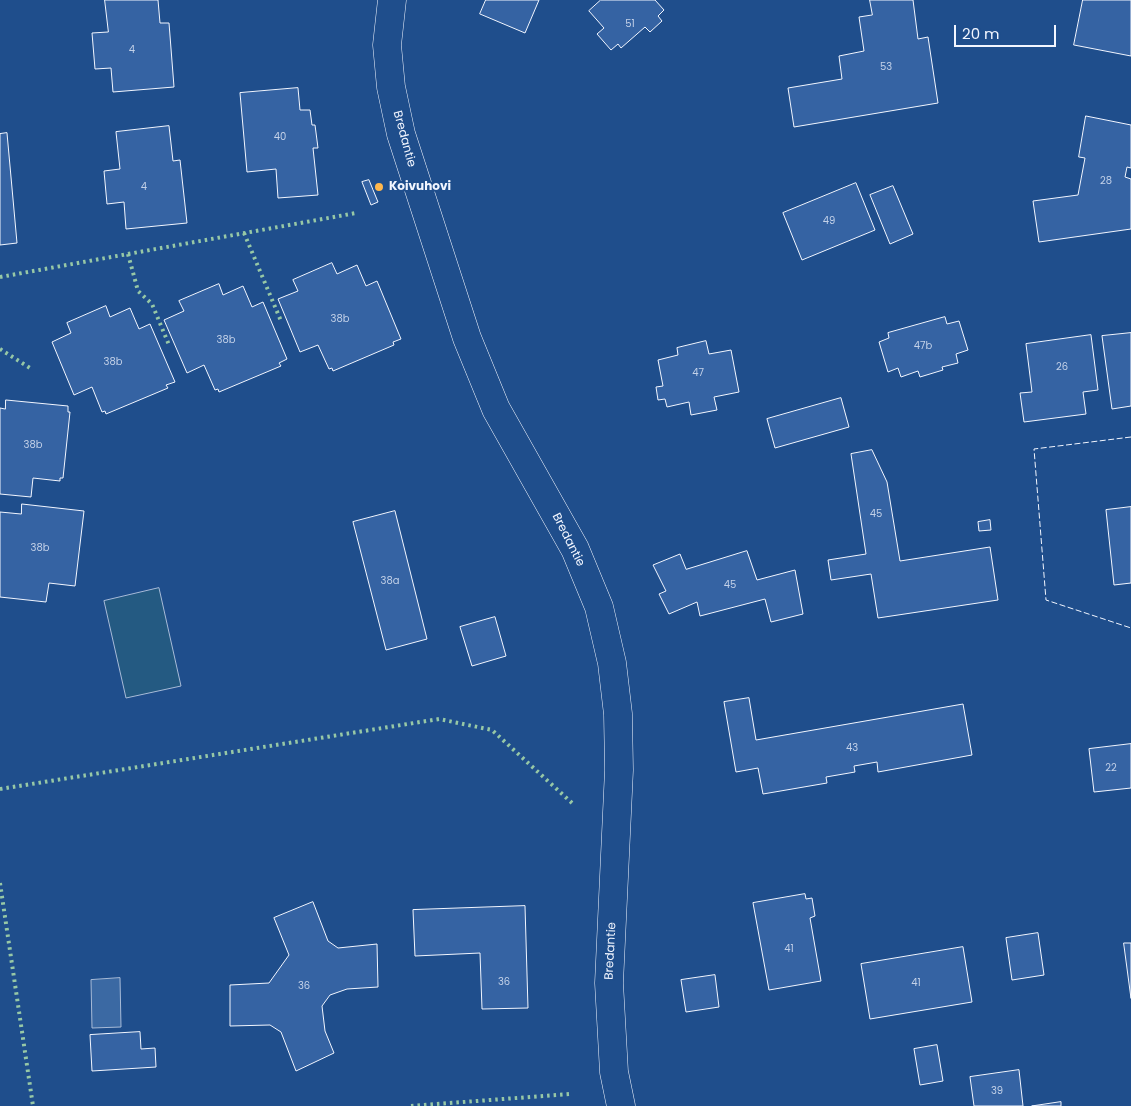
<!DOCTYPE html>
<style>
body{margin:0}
#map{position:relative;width:1131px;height:1106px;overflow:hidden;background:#1f4e8c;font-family:Poppins,sans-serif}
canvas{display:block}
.scale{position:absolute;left:954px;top:25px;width:102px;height:22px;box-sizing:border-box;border:2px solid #f2f6ff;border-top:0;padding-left:6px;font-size:15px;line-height:18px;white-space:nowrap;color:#f2f6ff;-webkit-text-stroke:4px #1f4e8c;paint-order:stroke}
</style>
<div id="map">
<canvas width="1131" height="1106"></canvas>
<div class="scale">20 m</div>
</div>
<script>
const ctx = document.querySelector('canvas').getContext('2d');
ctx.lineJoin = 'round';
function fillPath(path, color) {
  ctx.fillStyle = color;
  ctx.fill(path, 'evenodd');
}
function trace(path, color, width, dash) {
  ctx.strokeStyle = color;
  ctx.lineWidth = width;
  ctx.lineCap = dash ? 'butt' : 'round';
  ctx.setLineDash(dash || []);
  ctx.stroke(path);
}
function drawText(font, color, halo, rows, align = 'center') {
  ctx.font = font + ' Poppins,sans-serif';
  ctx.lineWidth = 4;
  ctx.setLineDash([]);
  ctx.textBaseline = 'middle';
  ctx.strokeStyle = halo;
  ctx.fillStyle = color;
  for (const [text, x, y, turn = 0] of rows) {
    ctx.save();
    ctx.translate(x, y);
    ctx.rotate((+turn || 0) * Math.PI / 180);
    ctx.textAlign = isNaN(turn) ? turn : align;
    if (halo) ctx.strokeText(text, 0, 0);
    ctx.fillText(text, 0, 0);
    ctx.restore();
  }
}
const green = new Path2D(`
 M159 588 181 686 126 698 104 601Z`);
fillPath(green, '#245a82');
trace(green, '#a8bbd7', 1);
const water = new Path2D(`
 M120 978 121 1027 92 1028 91 980Z`);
fillPath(water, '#3b69a3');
trace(water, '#a8bbd7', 1);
const building = new Path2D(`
 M105 0H158L160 23H169L174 87 113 92 111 68 95 69 92 33 108 32Z
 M486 0H539L525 33 480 14Z
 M601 0H655L664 10 658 16 662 21 650 32 645 27 621 48 618 44 611 50 597 34 604 28 589 11Z
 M870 0H913L918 39 928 37 938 103 794 127 788 88 842 79 839 56 864 51 859 17 872 15Z
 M1083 0H1131V56L1074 45Z
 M298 88 300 110H310L312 125H315L318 148H313L318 195 278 198 276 169 247 172 240 93Z
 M1086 116 1131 125V168L1127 167 1125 177 1131 179V229L1039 242 1033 201 1078 195 1085 158 1079 157Z
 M169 126 173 161 180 160 187 223 126 229 124 202 107 204 104 171 120 169 116 132Z
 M7 133 17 243 0 245V134Z
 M369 180 378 202 371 205 362 182Z
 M856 183 875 230 802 260 783 213Z
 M893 186 913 234 890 244 870 195Z
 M332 263 337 274 357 265 366 286 377 281 401 339 393 342 394 345 333 371 332 368 329 369 318 345 300 352 278 299 298 291 293 280Z
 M219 284 223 295 243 286 252 307 263 302 287 359 279 363 281 366 219 392 218 389 215 390 204 365 187 373 164 320 184 311 179 301Z
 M106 306 110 317 130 308 139 329 150 324 175 382 166 385 168 388 106 414 105 411 102 412 92 387 74 395 52 342 71 333 67 323Z
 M945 317 947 324 959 321 968 350 956 354 958 363 942 367 943 370 920 377 918 371 901 377 898 368 888 372 879 342 889 338 888 333Z
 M1131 333V406L1112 409 1102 336Z
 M1091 335 1098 390 1083 392 1086 414 1024 422 1020 393 1032 392 1026 344Z
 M706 341 709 354 731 350 739 392 714 397 717 410 691 415 689 402 667 407 665 399 658 400 656 387 663 386 658 360 678 355 677 348Z
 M841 398 849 427 775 448 767 419Z
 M6 400 68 406V412H70L63 478H60V481L33 478 31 497 0 494V408L5 409Z
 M872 450 887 482 900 561 990 547 998 600 878 618 871 574 831 580 828 560 866 554 851 454Z
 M22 504 84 511 75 586 49 583 46 602 0 597V512L21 514Z
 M1131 507V583L1114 585 1106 510Z
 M395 511 427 639 386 650 353 522Z
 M990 520 991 530 979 531 978 522Z
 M747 551 757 580 795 570 803 614 771 622 765 599 700 616 697 602 669 614 659 594 666 591 653 565 680 554 686 569Z
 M495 617 506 656 472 666 460 627Z
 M749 698 756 740 963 704 972 755 878 772 877 762 854 766 855 772 826 777 827 783 763 794 758 768 736 772 724 702Z
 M1131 744V788L1094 792 1089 749Z
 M805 894 806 899 812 898 815 916 810 918 821 981 769 990 753 903Z
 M313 902 328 941 338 948 377 944 378 987 347 989 330 995 322 1006 325 1031 334 1053 296 1071 281 1032 270 1025 230 1026V985L269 983 289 955 274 918Z
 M525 906 528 1008 482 1009 480 953 415 956 413 910Z
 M1038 933 1044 975 1012 980 1006 938Z
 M1124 943H1131V998Z
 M963 947 972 1002 870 1019 861 964Z
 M715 975 719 1007 686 1012 681 980Z
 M140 1032 141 1049 155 1048 156 1067 92 1071 90 1035Z
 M937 1045 943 1081 920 1085 914 1049Z
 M1019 1070 1023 1106H974L970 1077Z
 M1061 1102V1106H1032Z`);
fillPath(building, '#3563a3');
trace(building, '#f2f6ff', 1);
const secondary = new Path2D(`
 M392 0 387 45 391 87 401 134 467 338 496 409 575 549 599 607 612 663 618 714 619 770 609 983 614 1072 621 1106`);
trace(secondary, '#f2f6ff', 29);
trace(secondary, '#1f4e8c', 28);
trace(new Path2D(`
 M244 233 281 321
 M128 254 138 291 152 304 169 345
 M0 277 356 213
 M0 349 30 368
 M0 789 439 719 492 730 572 803
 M0 883 33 1106
 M411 1106 569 1094`), '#97c8a6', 4, [2.5, 4]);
trace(new Path2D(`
 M1131 437 1034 449 1046 600 1131 628`), '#f2f6ff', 1, [6, 2.5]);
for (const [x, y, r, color] of [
 [379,187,5,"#ffb74d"]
]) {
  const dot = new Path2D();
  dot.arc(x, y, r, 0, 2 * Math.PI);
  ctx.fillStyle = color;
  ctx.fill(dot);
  trace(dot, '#1f4e8c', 2);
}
drawText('10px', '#c3d1e8', null, [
 ["51",630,24],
 ["4",132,50],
 ["53",886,67],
 ["40",280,137],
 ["28",1106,181],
 ["4",144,187],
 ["49",829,221],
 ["38b",340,319],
 ["38b",226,340],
 ["47b",923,346],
 ["38b",113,362],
 ["26",1062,367],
 ["47",698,373],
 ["38b",33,445],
 ["45",876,514],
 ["38b",40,548],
 ["38a",390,581],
 ["45",730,585],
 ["43",852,748],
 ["22",1111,768],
 ["41",789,949],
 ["36",504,982],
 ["41",916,983],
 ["36",304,986],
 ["39",997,1091]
]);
drawText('12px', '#f2f6ff', '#1f4e8c', [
 ["Bredantie",404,139,75],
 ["Bredantie",568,540,63],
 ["Bredantie",611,951,-87]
]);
drawText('bold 12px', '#f2f6ff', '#1f4e8c', [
 ["Koivuhovi",389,187]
], 'left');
</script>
